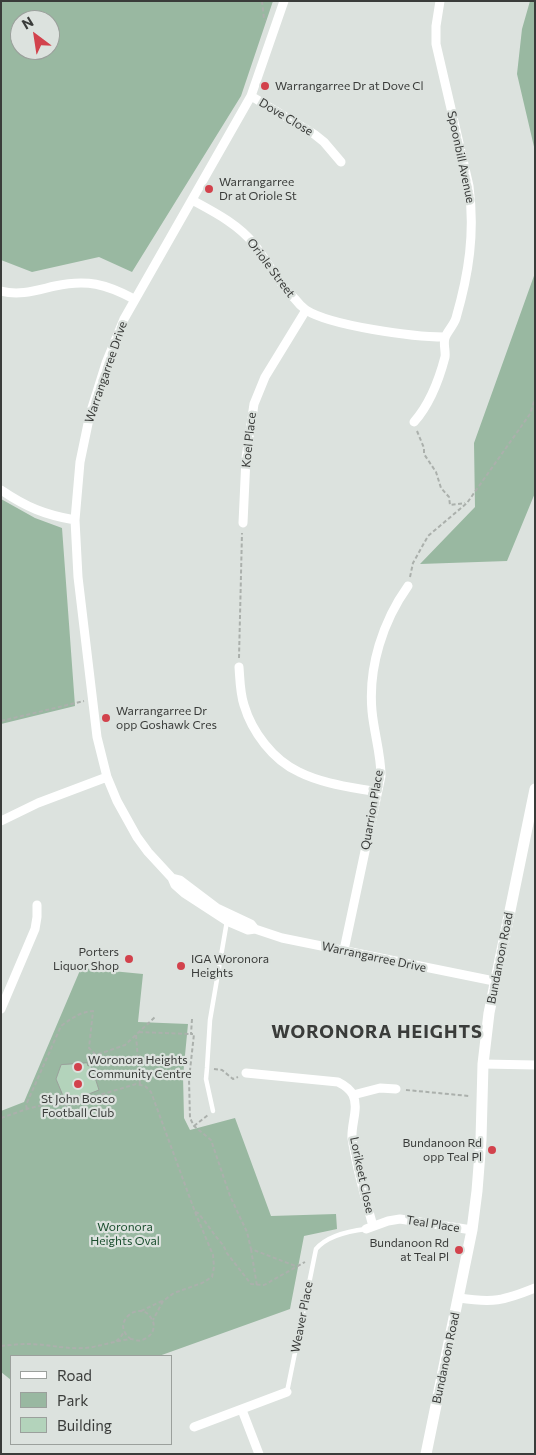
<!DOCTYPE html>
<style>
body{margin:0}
#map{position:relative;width:536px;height:1455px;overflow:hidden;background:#dce2de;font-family:Commissioner,sans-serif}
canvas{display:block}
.frame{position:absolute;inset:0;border:2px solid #3a3c3a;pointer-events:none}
.legend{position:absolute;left:10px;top:1355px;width:162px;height:90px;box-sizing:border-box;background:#dce2de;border:1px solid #9ba09c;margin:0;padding:6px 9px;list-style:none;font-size:15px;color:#3a3c3a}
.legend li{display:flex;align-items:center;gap:10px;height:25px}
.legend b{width:25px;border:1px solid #9ba09c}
.north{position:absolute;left:10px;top:10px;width:50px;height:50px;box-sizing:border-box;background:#dce2de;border:1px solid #9ba09c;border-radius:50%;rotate:329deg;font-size:14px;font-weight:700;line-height:20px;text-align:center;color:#3a3c3a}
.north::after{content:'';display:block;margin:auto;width:18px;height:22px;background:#d2424c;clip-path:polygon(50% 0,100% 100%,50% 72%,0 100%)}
</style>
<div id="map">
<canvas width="536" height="1455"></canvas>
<div class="frame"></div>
<ul class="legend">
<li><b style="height:6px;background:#fff"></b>Road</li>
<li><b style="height:14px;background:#99b8a1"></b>Park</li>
<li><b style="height:14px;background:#b3d3bb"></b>Building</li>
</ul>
<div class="north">N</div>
</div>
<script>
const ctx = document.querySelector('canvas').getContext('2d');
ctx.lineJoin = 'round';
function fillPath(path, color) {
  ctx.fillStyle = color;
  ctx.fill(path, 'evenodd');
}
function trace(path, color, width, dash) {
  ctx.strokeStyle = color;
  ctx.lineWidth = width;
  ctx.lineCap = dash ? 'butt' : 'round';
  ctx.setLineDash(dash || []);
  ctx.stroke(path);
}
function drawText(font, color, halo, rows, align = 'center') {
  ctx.font = font + ' Commissioner,sans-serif';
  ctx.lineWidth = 4.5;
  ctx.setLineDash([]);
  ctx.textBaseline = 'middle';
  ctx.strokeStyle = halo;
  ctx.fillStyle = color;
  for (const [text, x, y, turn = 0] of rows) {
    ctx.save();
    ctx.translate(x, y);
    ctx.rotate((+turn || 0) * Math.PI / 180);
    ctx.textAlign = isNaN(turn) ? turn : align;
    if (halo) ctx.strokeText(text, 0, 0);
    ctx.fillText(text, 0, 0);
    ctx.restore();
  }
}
fillPath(new Path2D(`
 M1 1H273L241 96 132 272 99 257 32 272 1 260ZM20 20H50V50H20Z
 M530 1H535V151L517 74 522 29Z
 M535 273V493L507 561 420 564 475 507 474 443Z
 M1 499 35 518 62 528 75 706 1 724Z
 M81 968 143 974 138 1022 188 1024 183 1076 184 1118 190 1130 235 1118 271 1216 336 1214 337 1229 304 1236 290 1309 159 1356H11V1380L1 1372V1111L24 1102Z`), '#99b8a1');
const building = new Path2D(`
 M87 1063 88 1066 91 1065 99 1090 66 1103 56 1079 61 1065Z`);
fillPath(building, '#b3d3bb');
trace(building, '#9ba19c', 1);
trace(new Path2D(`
 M262 1 264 19 266 20
 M417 431 424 448V454L436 472 441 488 449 497 450 505 465 503
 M410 577 413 563 428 536 467 503 530 414 535 399
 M239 658 242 533
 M1 721 84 701
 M192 1019 191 1034H194L189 1079 190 1118 194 1126 211 1140 230 1196 247 1232 251 1249 298 1267
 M139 1032 191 1034
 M136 1035 140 1085
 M214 1069 222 1070 233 1079 238 1077
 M406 1090 469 1096
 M27 1109 26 1105 61 1026C72 1018 80 1012 93 1011L89 1048 96 1055 125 1045 155 1017
 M1 1118 27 1109 47 1104 67 1105 136 1084 145 1086 151 1092 195 1212 213 1255 214 1267 212 1277 202 1283 174 1293 163 1301 153 1320
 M194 1126 208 1115
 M195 1212 198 1213C204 1220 209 1227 214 1234 218 1240 224 1244 226 1252L251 1284 264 1285 305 1262
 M251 1249 257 1286
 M141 1311 162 1301
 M116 1341 120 1338 124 1332
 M1 1346C10 1345 19 1344 28 1344 51 1344 74 1352 97 1346 107 1344 120 1340 131 1339 134 1339 138 1342 142 1340 145 1339 149 1337 151 1334 154 1330 155 1324 152 1320 142 1297 108 1323 131 1339`), '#abb0ac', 2, [4, 2.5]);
trace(new Path2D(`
 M213 1111 206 1079 207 1068 210 1020 227 921
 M287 1392 316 1249C328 1235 349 1231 366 1229`), '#fff', 4.5);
trace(new Path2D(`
 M284 1 251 96 124 319 106 363 90 414 80 462 75 520 78 577 97 737 107 777 117 801 137 837 148 852 172 878 175 885 184 893 227 921 248 930 255 929 282 938 494 981
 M251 96 314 134 324 142 341 162
 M192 200C214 212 238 224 254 244 269 263 277 282 295 299 298 303 302 307 306 310 331 326 414 337 444 337
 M1 291C20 296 37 290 55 286 87 279 106 284 134 299
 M414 422C430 404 439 380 445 357 446 351 443 344 445 338 446 333 454 325 456 318 469 273 475 233 469 186L436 44V26L440 1
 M1 490C26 507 45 515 75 520
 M243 523 246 458 254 404 265 377 306 310
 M239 667C240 680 240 693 244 705 252 732 273 760 299 772 323 784 351 787 377 792
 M1 821 38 803 107 777
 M172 878 180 880 217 908 251 924 255 929
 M344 950 381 776C381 754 374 733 372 711 368 667 383 621 408 586
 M1 1009 35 929 37 917V905
 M483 1064 535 1065
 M246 1073 338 1082C344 1085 350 1089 353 1095 359 1108 351 1124 352 1138 356 1167 365 1197 373 1226
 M353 1095 380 1088 396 1089
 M366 1229 388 1221 400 1219 472 1230
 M459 1298C493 1303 503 1301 535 1288
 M242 1410 259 1454
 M194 1427 287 1392`), '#fff', 9);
trace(new Path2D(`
 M426 1454 472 1230 477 1191 481 1140 483 1064 489 1013 535 789`), '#fff', 11);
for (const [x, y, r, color] of [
 [265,86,5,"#d2424c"],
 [209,189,5,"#d2424c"],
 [106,718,5,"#d2424c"],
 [129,959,5,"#d2424c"],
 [181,966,5,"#d2424c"],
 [78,1067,5,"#d2424c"],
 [78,1084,5,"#d2424c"],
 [492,1150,5,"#d2424c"],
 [459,1250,5,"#d2424c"]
]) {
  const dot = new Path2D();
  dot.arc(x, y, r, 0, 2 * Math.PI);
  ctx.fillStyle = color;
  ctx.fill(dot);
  trace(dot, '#dce2de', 2);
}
drawText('12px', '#3a3c3a', '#dce2de', [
 ["Warrangarree Dr at Dove Cl",275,86],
 ["Warrangarree",219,182],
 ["Dr at Oriole St",219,196],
 ["Warrangarree Dr",116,711],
 ["opp Goshawk Cres",116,725],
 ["Porters",119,952,"right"],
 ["Liquor Shop",119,966,"right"],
 ["IGA Woronora",191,959],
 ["Heights",191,973],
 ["Woronora Heights",88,1060],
 ["Community Centre",88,1074],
 ["St John Bosco",78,1099,"center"],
 ["Football Club",78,1113,"center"],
 ["Bundanoon Rd",482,1143,"right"],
 ["opp Teal Pl",482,1157,"right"],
 ["Bundanoon Rd",449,1243,"right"],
 ["at Teal Pl",449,1257,"right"]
], 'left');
drawText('12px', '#3a3c3a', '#dce2de', [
 ["Dove Close",286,117,31],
 ["Spoonbill Avenue",461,157,78],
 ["Oriole Street",271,268,53],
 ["Warrangarree Drive",106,372,-71],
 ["Koel Place",249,440,-84],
 ["Quarrion Place",372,810,-80],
 ["Warrangarree Drive",374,957,12],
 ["Bundanoon Road",500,958,-79],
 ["Lorikeet Close",362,1175,78],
 ["Teal Place",433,1224,9],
 ["Weaver Place",302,1317,-79],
 ["Bundanoon Road",446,1358,-78]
]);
drawText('12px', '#1b4f2f', '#dce2de', [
 ["Woronora",125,1227],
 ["Heights Oval",125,1241]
]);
ctx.letterSpacing = '1px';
drawText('bold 18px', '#3a3c3a', '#dce2de', [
 ["WORONORA HEIGHTS",377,1032]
]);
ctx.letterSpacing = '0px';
</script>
